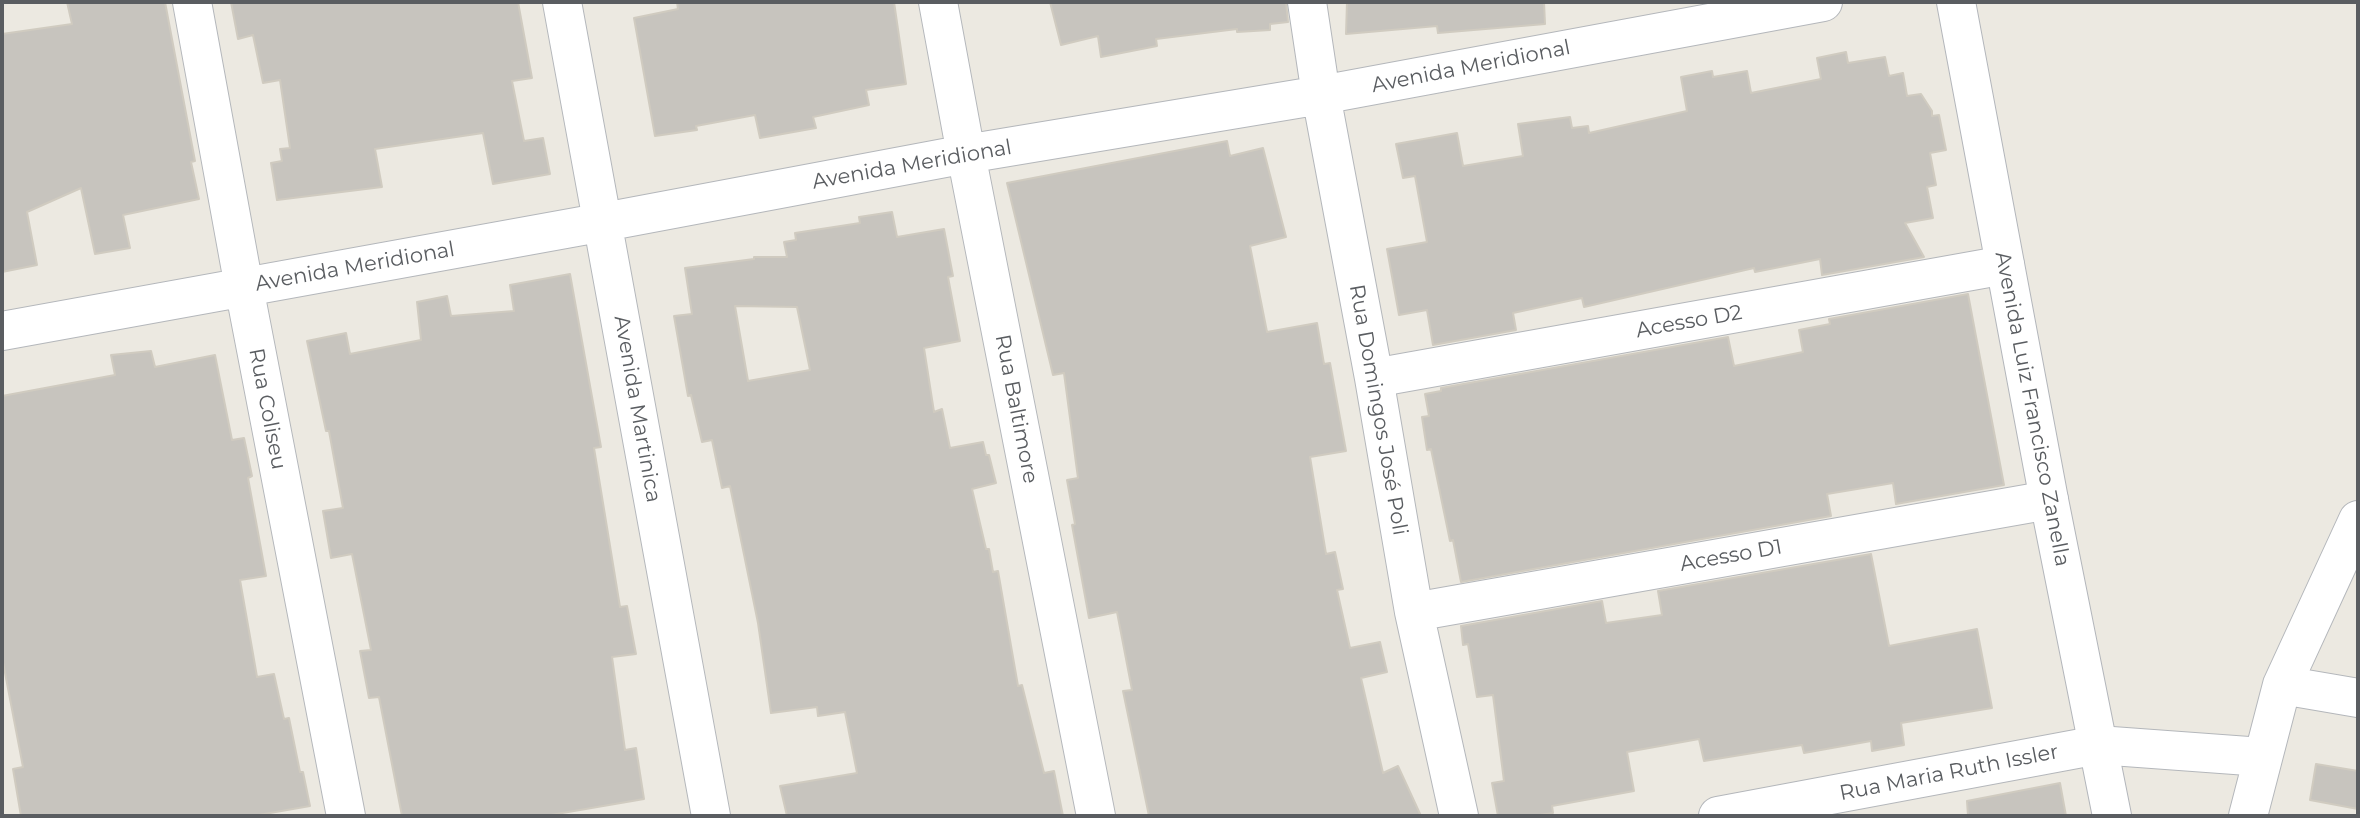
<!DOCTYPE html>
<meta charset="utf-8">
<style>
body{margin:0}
#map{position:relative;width:2360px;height:818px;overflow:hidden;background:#ece9e1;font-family:Montserrat,sans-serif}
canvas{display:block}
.frame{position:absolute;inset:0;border:4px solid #5a5d61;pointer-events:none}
</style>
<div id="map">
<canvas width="2360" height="818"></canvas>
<div class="frame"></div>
</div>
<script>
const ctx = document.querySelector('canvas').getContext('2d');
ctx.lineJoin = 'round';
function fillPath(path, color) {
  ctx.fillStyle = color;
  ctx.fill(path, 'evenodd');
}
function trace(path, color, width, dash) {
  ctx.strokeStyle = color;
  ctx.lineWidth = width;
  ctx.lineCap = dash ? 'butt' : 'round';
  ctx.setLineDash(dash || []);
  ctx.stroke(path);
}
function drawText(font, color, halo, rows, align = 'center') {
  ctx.font = font + ' Montserrat,sans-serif';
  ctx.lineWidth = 7;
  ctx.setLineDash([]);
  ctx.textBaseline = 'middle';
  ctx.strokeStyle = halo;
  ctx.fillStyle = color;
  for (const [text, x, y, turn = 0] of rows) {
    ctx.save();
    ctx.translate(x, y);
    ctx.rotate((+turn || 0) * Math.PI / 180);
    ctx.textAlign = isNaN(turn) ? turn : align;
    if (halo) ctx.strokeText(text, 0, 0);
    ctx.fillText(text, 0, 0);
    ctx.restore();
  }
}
const building = new Path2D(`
 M67 2H165L195 161 191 162 199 199 123 215 130 248 95 254 81 188 27 212 37 265 2 272V34L72 24Z
 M231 2H518L532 78 512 81 524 141 543 138 550 174 493 184 483 133 375 149 382 187 277 200 271 163 282 161 280 149 290 148 280 80 263 83 253 35 238 39Z
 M677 2H894L906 84 866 90 869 105 813 117 816 128 760 138 755 115 696 126 697 130 655 136 634 18 678 9Z
 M1050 2H1286L1288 22 1270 24V30L1237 32V29L1156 39 1157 46 1101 57 1098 36 1061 45Z
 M1347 2H1544L1545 24 1438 33 1437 26 1346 34Z
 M1846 52 1848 63 1885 57 1889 76 1903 73 1907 96 1921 94 1932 111V116L1939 115 1946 150 1930 153 1936 185 1927 187 1933 218 1905 223 1924 257 1822 275 1820 259 1755 272 1754 268 1584 307 1582 298 1513 313 1516 330 1433 345 1427 310 1399 315 1387 249 1427 242 1415 176 1403 178 1396 144 1457 133 1463 166 1523 156 1518 124 1570 117 1572 128 1588 126 1589 133 1687 111 1681 77 1712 71 1713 77 1747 71 1751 93 1821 79 1817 58Z
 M1227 141 1230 156 1263 148 1286 237 1250 246 1267 332 1317 323 1324 364 1330 363 1346 451 1310 457 1326 554 1335 552 1343 589 1337 590 1350 648 1380 642 1387 672 1361 678 1383 773 1398 766 1421 816H1149L1123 691 1132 690 1117 612 1089 618 1072 525 1075 524 1067 480 1078 478 1064 373 1053 375 1007 183Z
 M892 212 897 237 944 229 953 276 948 277 960 341 924 348 934 412 942 409 950 448 983 442 986 455H989L996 483 972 489 986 549H989L993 572 998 571 1018 686 1022 685 1044 773 1054 771 1063 816H787L780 786 857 773 845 712 818 716 817 707 771 713 758 623 730 486 722 488 712 440 702 442 691 395 688 396 674 316 692 314 685 268 754 259V257H787L784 242 796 240 795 233 860 223 859 217ZM735 306 797 307 810 370 748 381Z
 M570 274 601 447 594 448 620 607 627 606 636 654 612 657 625 750 636 748 644 799 545 816H402L379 697 369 698 360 651 371 650 352 554 331 558 323 511 343 508 329 431H326L307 341 346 333 350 354 421 340 417 302 447 296 451 316 514 311 510 285Z
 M1968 294 2004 485 1896 504 1893 483 1827 494 1831 516 1461 582 1453 540 1450 541 1431 449 1427 450 1422 417 1429 416 1425 394 1441 391V388L1728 337 1734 366 1803 352 1799 330 1830 324 1829 319Z
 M151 351 155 367 215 355 232 440 244 438 252 476 248 478 266 576 240 580 252 648 257 677 274 674 284 719 289 718 300 772H303L310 806 253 816H21L13 769 23 767 2 657V396L115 375 111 355Z
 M1871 554 1889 646 1977 629 1992 708 1901 723 1904 745 1872 751 1871 741 1804 753 1802 745 1704 761 1699 739 1627 752 1634 791 1552 806 1553 813 1533 816H1498L1492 783 1504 781 1493 695 1477 697 1468 644 1463 645 1461 626 1602 601 1606 623 1662 615 1658 591Z
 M2316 764 2358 771V809L2310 800Z
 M2060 783 2066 816H1968L1967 801Z`);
fillPath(building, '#c7c4be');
trace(building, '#d0cbc0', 2);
const street = new Path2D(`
 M192 2 244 287 346 816
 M562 2 711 816
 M938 2 966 154 1096 816
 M1307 2 1321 95 1374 378 1414 612 1459 816
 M2 331 604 222 966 154 1321 95 1823 2
 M1374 378 2005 265
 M1414 612 2049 500
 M2282 685 2358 698
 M1718 816 2098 745 2262 757
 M2248 816 2282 685 2358 520`);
const secondary = new Path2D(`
 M1956 2 2049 500 2112 816`);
trace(street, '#b4b7bb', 40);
trace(secondary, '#b3b6bb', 40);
trace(street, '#fff', 38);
trace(secondary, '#fff', 38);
drawText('21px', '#5a5d61', '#fff', [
 ["Avenida Meridional",1471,67,-11],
 ["Avenida Meridional",912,165,-10],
 ["Avenida Meridional",355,267,-10],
 ["Acesso D2",1689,322,-10],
 ["Rua Coliseu",267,409,79],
 ["Avenida Martinica",637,409,80],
 ["Rua Baltimore",1016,409,79],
 ["Avenida Luiz Francisco Zanella",2032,409,79],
 ["Rua Domingos José Poli",1378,410,80],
 ["Acesso D1",1731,556,-10],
 ["Rua Maria Ruth Issler",1949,773,-11]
]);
</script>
